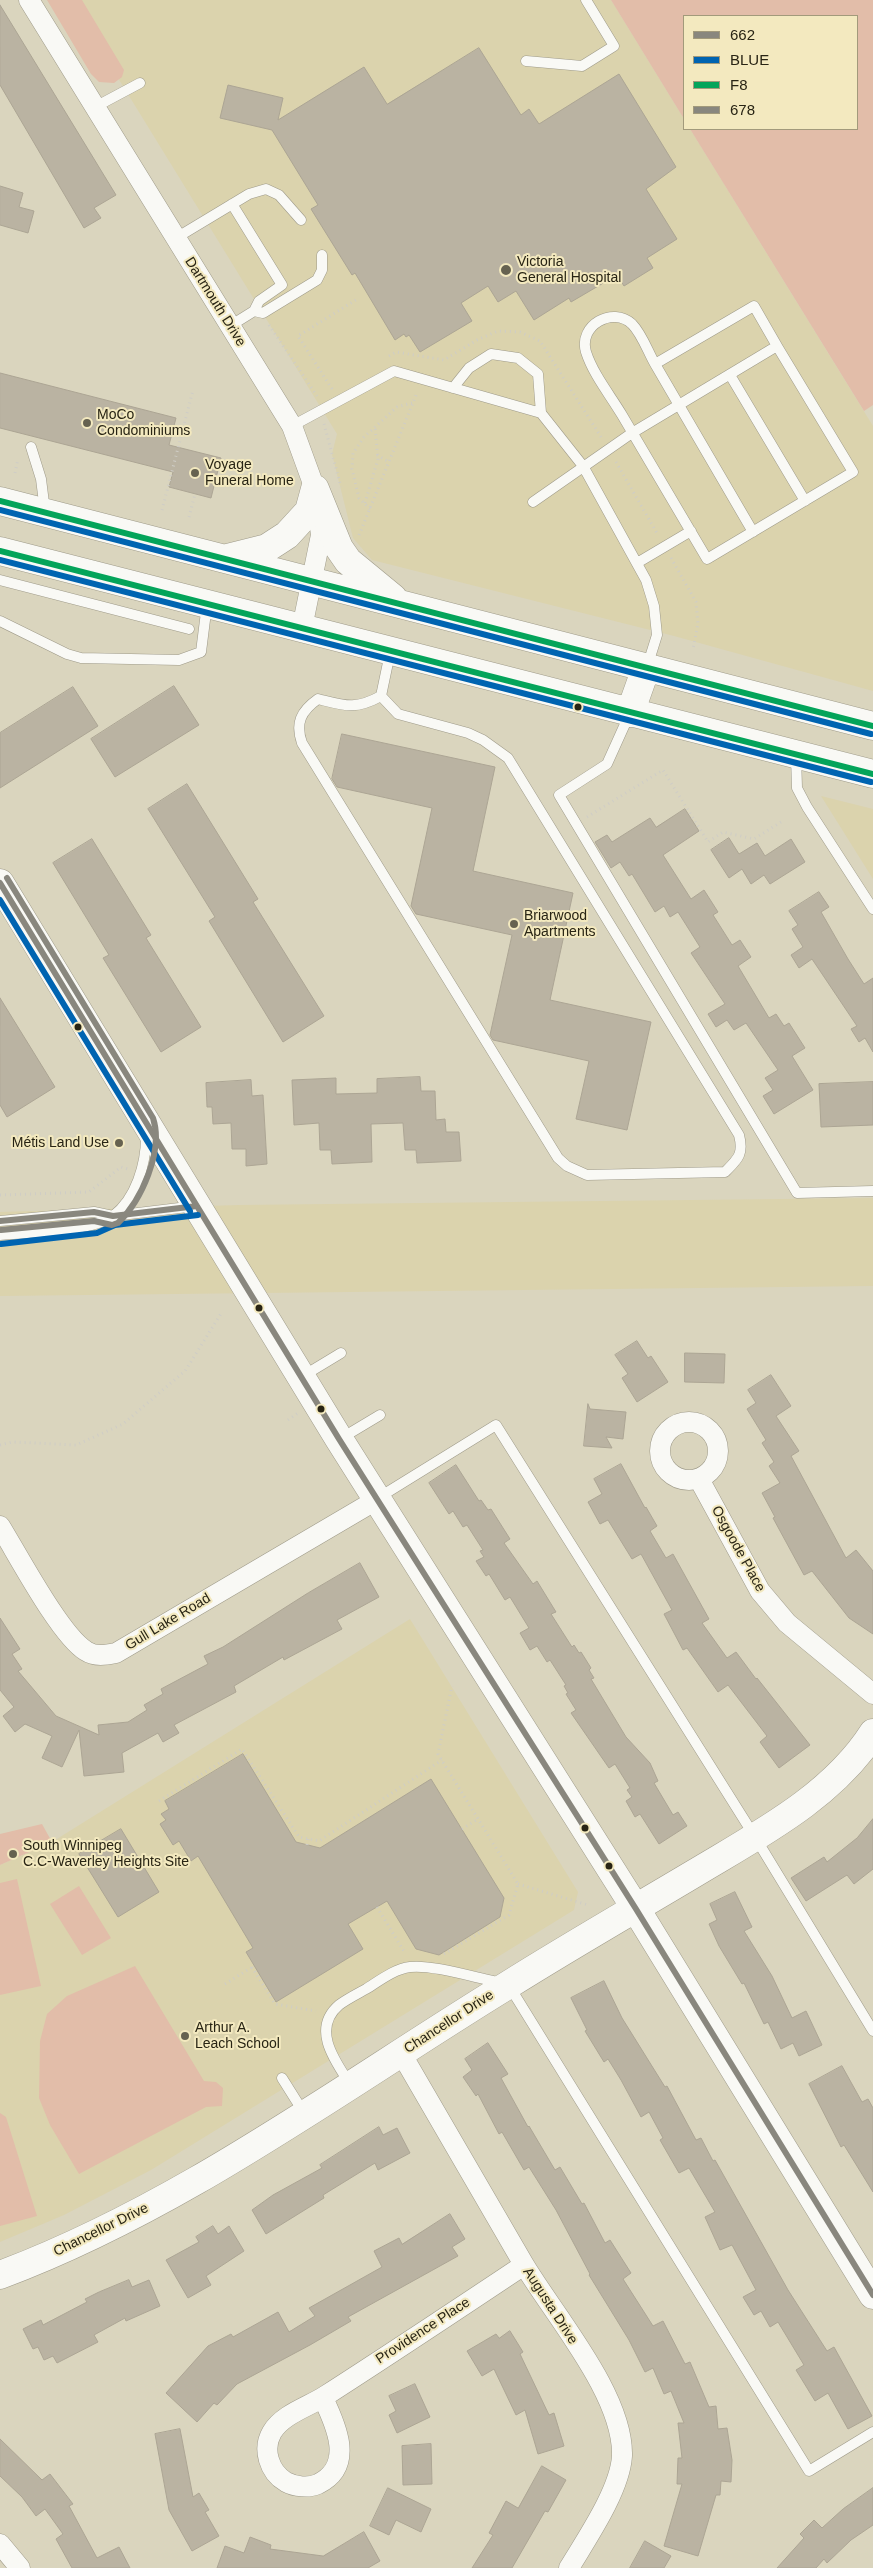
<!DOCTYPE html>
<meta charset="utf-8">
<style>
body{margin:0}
#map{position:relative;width:873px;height:2568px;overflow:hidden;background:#dad5be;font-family:Helvetica,sans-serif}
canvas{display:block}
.legend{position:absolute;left:683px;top:15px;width:175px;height:115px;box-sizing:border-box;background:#f3e9bf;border:1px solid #a29a7b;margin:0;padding:6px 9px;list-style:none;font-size:15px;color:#282414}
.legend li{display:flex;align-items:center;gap:10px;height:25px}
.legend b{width:25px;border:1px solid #a29a7b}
</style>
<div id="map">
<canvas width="873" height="2568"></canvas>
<ul class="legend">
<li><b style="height:6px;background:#89877e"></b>662</li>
<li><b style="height:6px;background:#0064b1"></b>BLUE</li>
<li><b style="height:6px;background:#04a45a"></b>F8</li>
<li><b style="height:6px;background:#89877e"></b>678</li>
</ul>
</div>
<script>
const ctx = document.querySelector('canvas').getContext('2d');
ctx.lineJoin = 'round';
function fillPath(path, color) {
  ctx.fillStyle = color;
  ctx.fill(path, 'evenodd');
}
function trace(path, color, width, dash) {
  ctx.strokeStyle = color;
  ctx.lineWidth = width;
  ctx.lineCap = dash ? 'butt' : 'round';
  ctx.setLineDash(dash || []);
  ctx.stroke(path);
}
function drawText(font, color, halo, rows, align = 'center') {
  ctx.font = font + ' Helvetica,sans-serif';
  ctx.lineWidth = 4;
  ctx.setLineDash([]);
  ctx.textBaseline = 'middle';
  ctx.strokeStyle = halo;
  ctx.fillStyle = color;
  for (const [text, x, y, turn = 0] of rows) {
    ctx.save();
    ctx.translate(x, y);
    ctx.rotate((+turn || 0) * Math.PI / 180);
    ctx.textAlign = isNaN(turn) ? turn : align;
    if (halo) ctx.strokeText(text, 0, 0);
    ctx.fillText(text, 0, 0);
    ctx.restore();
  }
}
fillPath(new Path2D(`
 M70 0H611L684 119V129H690L873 426V691L674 636 372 560 353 538 332 454 337 434Z
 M821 796 873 809V879Z
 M873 1198V1286L0 1296V1212L239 1205Z
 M410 1619 578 1892 574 1910 151 2170 64 2215 0 2242V1865L52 1842Z`), '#dbd3ad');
fillPath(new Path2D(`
 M47 0H82L124 70 122 77 114 83 99 82 91 74Z
 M611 0H873V405L864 411 690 129H857V16H684V119Z
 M42 1824 52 1842 0 1865V1834Z
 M17 1879 41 1986 0 1995V1883Z
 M79 1886 111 1938 82 1955 50 1904Z
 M135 1966 204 2081 216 2082 223 2088 222 2106 206 2107 79 2174 50 2125 39 2098 40 2041 47 2014 67 1996Z
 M0 2113 6 2117 37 2216 0 2226Z`), '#e2bda9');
const building = new Path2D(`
 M0 5 116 195 94 208 101 218 84 228 0 85Z
 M479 48 521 115 529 109 539 124 619 74 676 167 646 189 677 239 647 258 653 268 624 286 617 275 571 302 569 298 534 320 516 291 498 302 488 286 461 303 472 321 420 352 409 335 406 337 404 334 395 340 355 273 352 275 311 209 318 205 272 130 220 118 228 85 283 98 278 120 364 67 387 104Z
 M0 186 23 193 19 207 34 211 28 233 0 225Z
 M0 373 176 418 169 445 221 458 211 498 169 487 173 472 0 428Z
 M174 686 199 725 115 777 91 739Z
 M73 687 98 726 0 788V733Z
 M342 734 495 767 473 871 573 893 550 1000 651 1022 627 1130 576 1119 589 1061 493 1040 490 1035 512 935 416 914 411 906 432 808 337 787 332 779Z
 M187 784 258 899 253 902 324 1016 283 1042 209 921 215 917 148 809Z
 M685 809 699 831 663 855 691 899 704 890 718 912 713 915 732 945 740 940 751 957 738 966 769 1018 776 1014 784 1026 789 1023 805 1048 792 1056 813 1090 774 1114 763 1096 773 1090 765 1078 778 1070 746 1023 734 1030 727 1020 716 1027 708 1014 725 1004 691 953 700 947 678 912 670 917 664 906 655 912 632 874 629 876 620 862 611 868 595 842 607 835 612 842 650 818 656 827Z
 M729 838 739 854 757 843 765 856 791 839 805 862 770 884 764 875 751 884 742 869 729 878 711 850Z
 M92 839 151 935 146 938 201 1027 161 1052 103 958 109 955 53 863Z
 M819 892 829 907 821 912 848 959 864 984 873 978V1052L865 1038 859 1042 851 1029 857 1026 812 959 799 968 791 955 803 947 792 929 798 925 789 911Z
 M0 998 55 1087 7 1117 0 1105Z
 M420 1077 421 1091H435L436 1120 445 1119 446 1132H459L461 1161 417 1163 416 1150H405L403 1123 371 1124 372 1162 332 1164 331 1150H320L319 1123 294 1125 292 1080 336 1078V1094L377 1093V1079Z
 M251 1080 252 1096 263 1095 267 1164 246 1166V1149H232L231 1123 213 1124 212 1107H207L206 1083Z
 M873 1082V1125L821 1127 819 1084Z
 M637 1341 648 1358 651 1356 668 1382 637 1402 622 1378 628 1374 615 1355Z
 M685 1353 725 1354 724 1383 685 1382Z
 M771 1375 791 1406 776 1416 799 1451 791 1456 846 1558 856 1550 873 1571V1634L849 1618 812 1571 804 1575 773 1518 775 1517 762 1493 780 1483 769 1466 774 1462 762 1443 766 1440 747 1409 756 1403 748 1390Z
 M588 1404 590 1409 626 1412 623 1439 606 1437 612 1448 584 1446Z
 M621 1464 645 1508 646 1507 657 1526 650 1531 666 1558 673 1554 709 1619 702 1623 727 1658 736 1652 756 1679 757 1678 810 1745 779 1768 760 1742 767 1736 728 1685 718 1692 687 1648 683 1650 664 1614 672 1610 641 1554 632 1559 608 1520 600 1524 588 1502 602 1494 594 1479Z
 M456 1465 479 1501 481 1500 488 1510 491 1509 510 1539 504 1543 533 1584 537 1581 556 1612 551 1614 572 1647 574 1645 579 1653 581 1652 591 1668 589 1670 594 1678 591 1679 626 1737 650 1763 658 1781 654 1783 673 1815 678 1812 687 1826 659 1844 640 1814 635 1817 626 1801 632 1797 627 1790 630 1788 615 1764 609 1768 571 1713 576 1710 566 1694 568 1693 564 1686 566 1685 550 1660 547 1662 537 1646 530 1650 520 1633 529 1628 510 1597 505 1600 489 1574 486 1576 476 1561 484 1557 480 1551 483 1550 467 1525 463 1527 453 1511 449 1514 429 1483Z
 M360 1563 379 1597 337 1620 342 1629 284 1660 283 1657 234 1686 236 1692 174 1725 179 1733 163 1742 158 1733 122 1753 124 1772 84 1776 79 1730 62 1767 42 1758 52 1736 25 1724 15 1732 3 1716 14 1707 0 1690V1618L20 1649 12 1654 22 1669 18 1671 56 1716 99 1735 98 1725 128 1722 147 1710 144 1705 163 1694 161 1689 208 1664 204 1656 223 1647 308 1593Z
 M243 1754 296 1842 320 1848 431 1779 504 1898 500 1917 439 1955 416 1949 387 1901 348 1924 363 1949 276 2002 246 1952 253 1948 198 1856 191 1861 179 1841 173 1845 160 1824 166 1820 161 1814 169 1809 165 1801Z
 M873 1819V1869L854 1884 847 1875 806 1901 791 1878 824 1857 827 1862 857 1838Z
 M121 1829 159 1892 118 1917 79 1854Z
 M735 1892 752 1927 744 1931 772 1976 792 2018 806 2011 822 2045 799 2056 793 2043 781 2049 768 2022 764 2024 744 1983 742 1984 719 1946 709 1924 717 1920 710 1904Z
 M604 1981 622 2018 665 2087 667 2086 696 2140 701 2138 713 2161 715 2160 788 2290 827 2351 834 2347 872 2416 848 2429 828 2393 815 2401 796 2370 804 2365 778 2322 770 2327 761 2311 754 2315 743 2297 756 2290 732 2245 720 2250 705 2217 715 2212 689 2168 679 2173 660 2140 663 2138 649 2112 641 2117 621 2080 608 2059 604 2062 585 2031 587 2030 571 1998Z
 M488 2043 508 2074 501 2078 528 2127 529 2126 555 2170 560 2167 582 2204 584 2203 605 2243 610 2240 631 2273 623 2279 653 2326 663 2321 685 2364 690 2362 709 2407 716 2406 718 2429 727 2428 732 2460 731 2482 721 2481 720 2495H716L698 2556 664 2546 682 2484H677L678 2458H682L678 2423H684L671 2391 664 2394 653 2368 645 2372 629 2340 589 2275 590 2274 556 2210 529 2167 524 2170 502 2132 499 2134 478 2094 476 2096 463 2077 472 2070 465 2059Z
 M842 2066 862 2102 868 2099 873 2108V2192L844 2145 841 2147 809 2084Z
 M379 2127 383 2135 397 2128 410 2153 378 2170 375 2163 323 2195 324 2198 266 2234 252 2210 273 2195 322 2168 320 2165Z
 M450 2214 465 2239 452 2247 458 2256 348 2317 351 2321 310 2345 237 2384 217 2405 214 2403 197 2422 166 2393 208 2346 231 2334 233 2337 278 2312 289 2332 315 2316 309 2308 382 2267 374 2251 399 2238 402 2244Z
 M213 2226 218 2234 229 2226 244 2251 206 2276 211 2285 188 2298 166 2260 199 2242 196 2237Z
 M129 2280 132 2287 149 2280 160 2306 126 2321 125 2318 94 2335 98 2342 57 2363 53 2356 44 2360 38 2347 33 2349 23 2329 41 2320 43 2325 87 2302 85 2299 99 2292Z
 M510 2331 523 2352 520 2354 549 2415 554 2413 564 2446 538 2454 525 2410 516 2415 494 2369 482 2376 467 2351 496 2334 499 2338Z
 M415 2384 430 2417 397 2433 389 2415 396 2411 389 2396Z
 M180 2429 193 2497 199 2493 209 2510 205 2512 219 2536 192 2551 169 2510 155 2434Z
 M0 2439 42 2480 50 2474 73 2504 69 2506 97 2558 119 2547 130 2568H72L56 2539 63 2534 45 2509 36 2516 22 2497 0 2476Z
 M431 2444 432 2484 403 2485 402 2446Z
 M542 2466 566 2480 548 2512 545 2511 512 2568H472L493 2535 489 2533 506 2501 518 2508Z
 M388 2488 431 2509 421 2532 396 2520 389 2535 370 2526Z
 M873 2488V2525L851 2540 827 2563 824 2559 816 2568H777L804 2538 800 2534 814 2520 822 2528 843 2509Z
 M364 2532 380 2561 368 2568H217L225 2546 244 2553 250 2537 271 2545 270 2549 323 2556Z
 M645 2541 671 2556 664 2568H630Z`);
fillPath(building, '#bab3a2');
trace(building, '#aca594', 1);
const lane = new Path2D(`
 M526 61 582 66 614 46 586 0
 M95 107 140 83
 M176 238 249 194 266 189 279 195 301 220
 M254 311 263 313 317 280 322 270V255
 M230 326 254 311 259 301 282 285 232 204
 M730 375 805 501
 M453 388 469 368 491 354 518 358 538 374 541 413
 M292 426 394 371 541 413 583 466 646 580 654 606 657 635 647 667
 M31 447 41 479 45 511
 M533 502 632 433 777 346 853 472 707 559C679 511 650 463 622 415 610 395 593 374 586 352 578 325 613 306 632 324 642 334 648 352 655 364
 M753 532 655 364 754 306 777 346
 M637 563 691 531
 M0 580 189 629
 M0 621 67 654 81 658 179 660 201 652 207 604
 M381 696 398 714 468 733 483 740 508 758 739 1135C744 1154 738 1159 725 1172L587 1175 567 1166 558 1158 302 743C295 723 301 711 318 699 346 706 355 710 381 696L390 653
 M630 713 607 764 559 795 797 1193 873 1191
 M796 756 797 788 807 807 873 909
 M0 1221 94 1212 113 1216 196 1206
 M0 1235C26 1233 94 1231 113 1216 136 1199 146 1164 146 1137
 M303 1376 341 1353
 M340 1439 380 1415
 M378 1498 496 1425 755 1837 873 2031
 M282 2078 304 2113
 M350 2084C335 2061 311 2029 339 2005 347 1999 357 1994 366 1989 379 1981 394 1969 410 1967 434 1964 482 1980 508 1984L809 2471 873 2432`);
const street = new Path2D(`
 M29 0 292 426 315 489 321 535 302 628
 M660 1451a29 29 0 1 1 58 0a29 29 0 1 1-58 0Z
 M699 1479 760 1591 787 1623 873 1694
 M0 1526C18 1555 60 1635 86 1651 95 1657 106 1655 116 1653L378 1499
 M401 2053C441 2123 482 2193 523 2263 553 2314 624 2395 622 2456 620 2490 587 2538 569 2568
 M323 2398C336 2425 355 2466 318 2484 309 2488 295 2487 286 2482 269 2472 262 2449 272 2432 283 2414 308 2407 325 2396 392 2353 458 2309 524 2265
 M0 2544 20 2568`);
const secondary = new Path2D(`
 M0 883 339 1439 636 1909 873 2295
 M0 2275C182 2207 343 2086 508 1985 570 1946 633 1910 695 1873 758 1835 832 1797 873 1733`);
const primary = new Path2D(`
 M315 489 339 548 348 561 393 598
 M0 501 873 726
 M0 551 873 774
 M227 558 267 548 287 535 309 511 315 489
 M630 713 646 668`);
trace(lane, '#9e9a89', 11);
trace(street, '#9e9a89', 21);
trace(secondary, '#9e9a89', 29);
trace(primary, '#9e9a89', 29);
trace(new Path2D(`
 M269 325 317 396
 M389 356 396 352 444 360 477 340 498 331 520 332 540 341 601 437
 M332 389 298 336 359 298
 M324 424 341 487
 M377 455 389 462
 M616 462 658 535
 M15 473 18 459
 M365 503 378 459 375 427
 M370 509 359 498 352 469 353 453 364 437 397 407 412 403
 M162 510 193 390
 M189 517 195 494
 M359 535 417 393
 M671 558 696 602 698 624 693 649
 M587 817 663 770 708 842 723 832 754 839 781 822
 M0 1195 89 1192 121 1167 128 1169
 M288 1420 298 1413
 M0 1445 12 1442 76 1445 123 1424 185 1371 222 1312
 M159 1801 242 1749 299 1837 319 1841 442 1760
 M462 1829 478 1819
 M307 1845 308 1839
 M518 1884 588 1905
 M377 1907 405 1953
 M444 1954 509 1915 518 1884 438 1754 452 1686
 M252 1967 275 2004 316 2011
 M225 1984 254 1966`), '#cfcdc6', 3, [1, 4]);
trace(lane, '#f9f9f5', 10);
trace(street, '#f9f9f5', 20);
trace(secondary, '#f9f9f5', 28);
trace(primary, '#f9f9f5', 28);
trace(new Path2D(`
 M0 883 339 1439 636 1909 873 2295
 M0 1221 94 1212 113 1216 197 1206`), '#89877e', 6);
trace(new Path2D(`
 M0 510 871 734
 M0 560 871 782
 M0 900 190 1211
 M1 1244 97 1233 115 1225 198 1215`), '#0064b1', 6);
trace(new Path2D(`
 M0 501 873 726
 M0 551 873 774`), '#04a45a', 6);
trace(new Path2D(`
 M1 1230 94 1221 112 1225 118 1223C141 1201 164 1151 153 1118L7 878`), '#89877e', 6);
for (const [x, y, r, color] of [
 [506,270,6,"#666250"],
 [87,423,5,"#666250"],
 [195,473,5,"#666250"],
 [578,707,4.5,"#282414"],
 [514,924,5,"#666250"],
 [78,1027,4.5,"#282414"],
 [119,1143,5,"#666250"],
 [259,1308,4.5,"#282414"],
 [321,1409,4.5,"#282414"],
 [585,1828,4.5,"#282414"],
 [13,1854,5,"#666250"],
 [609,1866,4.5,"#282414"],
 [185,2036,5,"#666250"]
]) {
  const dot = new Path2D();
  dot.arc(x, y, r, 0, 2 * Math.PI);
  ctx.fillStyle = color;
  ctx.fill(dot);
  trace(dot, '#f3e9bf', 2);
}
drawText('14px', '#282414', '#f3e9bf', [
 ["Victoria",517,262],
 ["General Hospital",517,278],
 ["MoCo",97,415],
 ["Condominiums",97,431],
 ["Voyage",205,465],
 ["Funeral Home",205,481],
 ["Briarwood",524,916],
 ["Apartments",524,932],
 ["Métis Land Use",109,1143,"right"],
 ["South Winnipeg",23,1846],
 ["C.C-Waverley Heights Site",23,1862],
 ["Arthur A.",195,2028],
 ["Leach School",195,2044]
], 'left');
drawText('14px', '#282414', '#f3e9bf', [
 ["Dartmouth Drive",215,302,58],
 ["Osgoode Place",738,1549,61],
 ["Gull Lake Road",168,1622,-31],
 ["Chancellor Drive",449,2022,-33],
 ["Chancellor Drive",101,2230,-26],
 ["Augusta Drive",550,2306,57],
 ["Providence Place",423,2331,-33]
]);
</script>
